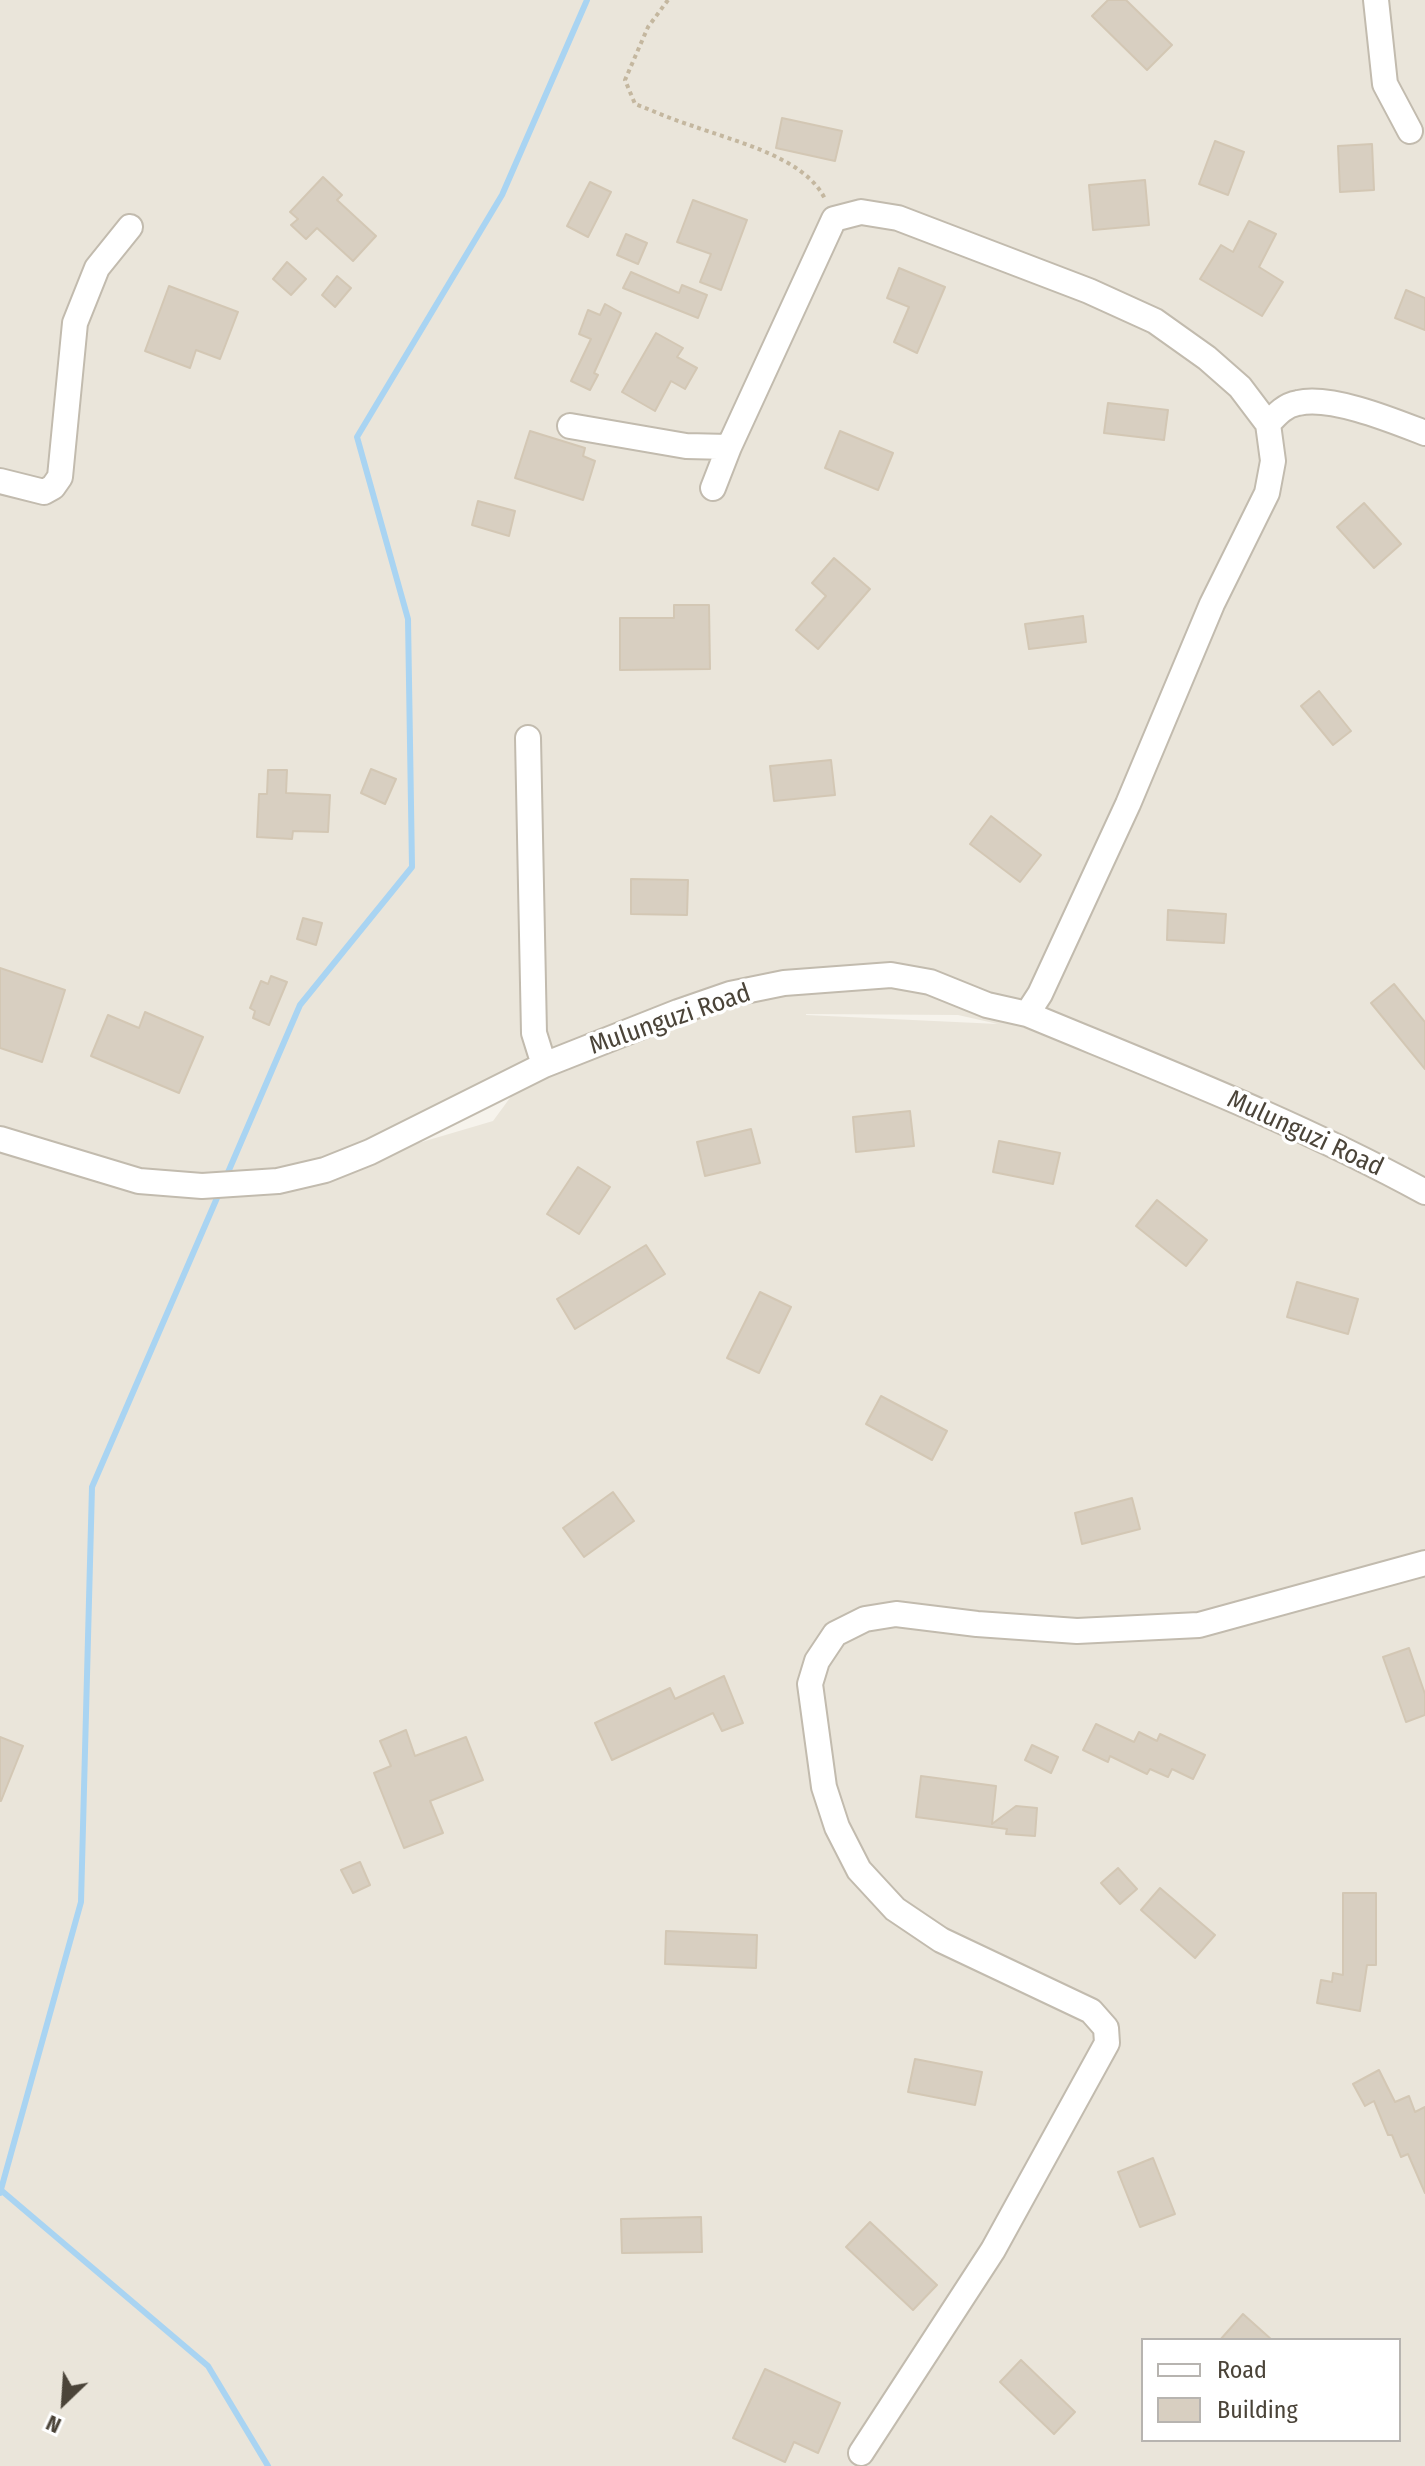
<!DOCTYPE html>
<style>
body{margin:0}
#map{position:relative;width:1425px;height:2466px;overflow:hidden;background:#f6f3ec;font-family:"Fira Sans Condensed",sans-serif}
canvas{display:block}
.legend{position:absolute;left:1141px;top:2338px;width:260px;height:104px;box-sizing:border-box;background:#fff;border:2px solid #b7b4b0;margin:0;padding:10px 14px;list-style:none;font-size:24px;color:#4b4439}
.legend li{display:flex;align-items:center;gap:16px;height:40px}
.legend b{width:40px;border:2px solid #b7b4b0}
.north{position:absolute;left:24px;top:2362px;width:80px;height:80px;-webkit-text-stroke:6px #fff;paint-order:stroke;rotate:205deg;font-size:22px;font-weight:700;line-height:32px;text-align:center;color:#4b4439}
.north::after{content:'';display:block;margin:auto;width:28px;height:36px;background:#4b4439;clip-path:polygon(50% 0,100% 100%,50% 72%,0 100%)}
</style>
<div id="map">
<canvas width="1425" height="2466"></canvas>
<ul class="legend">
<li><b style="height:10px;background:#fff"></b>Road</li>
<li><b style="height:22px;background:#d8cfc1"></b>Building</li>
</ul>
<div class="north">N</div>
</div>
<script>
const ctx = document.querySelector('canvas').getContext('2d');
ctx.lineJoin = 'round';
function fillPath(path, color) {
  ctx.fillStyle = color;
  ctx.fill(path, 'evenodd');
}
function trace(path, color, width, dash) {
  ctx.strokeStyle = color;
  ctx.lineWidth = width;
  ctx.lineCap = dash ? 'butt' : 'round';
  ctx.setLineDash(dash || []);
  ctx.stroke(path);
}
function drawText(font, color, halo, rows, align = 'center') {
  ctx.font = font + ' "Fira Sans Condensed",sans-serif';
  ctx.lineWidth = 7;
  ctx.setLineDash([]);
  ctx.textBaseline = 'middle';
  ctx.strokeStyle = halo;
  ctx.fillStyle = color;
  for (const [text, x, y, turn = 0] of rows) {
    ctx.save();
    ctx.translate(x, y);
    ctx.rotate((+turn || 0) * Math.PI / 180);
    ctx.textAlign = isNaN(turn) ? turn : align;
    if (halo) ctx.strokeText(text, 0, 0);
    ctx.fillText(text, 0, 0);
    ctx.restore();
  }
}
fillPath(new Path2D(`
 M0 0H1425V2466H0ZM806 1014 958 1015 998 1024 806 1015ZM529 1072 493 1121 415 1144V1143ZM1143 2340H1399V2440H1143Z`), '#eae5da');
trace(new Path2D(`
 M226 1177 300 1005 412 867 408 619 357 437 502 195 587 0
 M2 2191 208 2366 268 2466
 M0 2193 81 1902 92 1487 220 1191`), '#a9d4f2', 6);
const building = new Path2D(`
 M1108 0H1126L1172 45 1147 70 1092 16Z
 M782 118 842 131 835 161 776 148Z
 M1215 141 1244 152 1228 195 1199 184Z
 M1372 144 1374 190 1340 192 1338 146Z
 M323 177 342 195 337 200 376 236 353 261 317 228 306 239 291 225 298 219 290 212Z
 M1145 180 1149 225 1093 230 1089 185Z
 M590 182 611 192 588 237 567 226Z
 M693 200 747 220 721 290 700 282 711 254 677 242Z
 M1249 221 1276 234 1259 267 1283 282 1262 316 1200 279 1221 245 1233 252Z
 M626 234 647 243 638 264 617 255Z
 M287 262 306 279 291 295 273 279Z
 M899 268 945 287 917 353 894 342 909 307 887 298Z
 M631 272 679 293 682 285 707 295 698 318 623 288Z
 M337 276 351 288 335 307 322 295Z
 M169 286 238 312 220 359 196 350 190 368 145 351Z
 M1406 290 1425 298V330L1395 318Z
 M605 304 621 313 594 373 598 375 590 390 571 381 591 339 579 334 588 310 600 315Z
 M656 333 683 348 677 357 697 368 685 389 671 381 655 411 622 392Z
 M1108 403 1168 410 1164 440 1104 433Z
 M530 431 585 448 583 456 595 461 583 500 515 478Z
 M840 431 893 453 878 490 825 468Z
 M478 501 515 511 509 536 472 525Z
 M1364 503 1401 544 1374 568 1337 527Z
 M834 558 870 589 818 649 796 630 826 596 812 583Z
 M674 605H709L710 669 620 670V618H674Z
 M1083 616 1086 642 1029 649 1025 624Z
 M1319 691 1351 731 1333 745 1301 706Z
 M831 760 835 795 774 801 770 766Z
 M371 769 396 779 385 804 361 793Z
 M268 770H287L286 793 330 795 328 832 293 831 292 839 257 837 259 794H267Z
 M991 816 1041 855 1020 882 970 844Z
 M631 879 688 880 687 915 631 914Z
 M1168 910 1226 914 1224 943 1167 940Z
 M303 918 322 923 316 945 297 939Z
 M0 968 65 990 42 1062 0 1048Z
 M271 976 287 982 269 1025 253 1018 255 1011 250 1008 261 981 268 984Z
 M1394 984 1425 1022V1069L1371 1003Z
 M145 1012 203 1037 179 1093 91 1056 108 1015 139 1028Z
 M910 1111 914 1146 856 1152 853 1117Z
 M751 1129 760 1163 705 1176 697 1142Z
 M999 1141 1060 1153 1053 1184 993 1172Z
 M578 1167 610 1187 579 1234 547 1214Z
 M1157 1200 1207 1240 1186 1266 1136 1226Z
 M646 1245 665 1274 575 1329 557 1299Z
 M1297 1282 1358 1299 1348 1334 1287 1317Z
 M760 1292 791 1307 759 1373 727 1358Z
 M881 1396 947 1431 932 1460 866 1424Z
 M613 1492 634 1521 584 1557 563 1528Z
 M1132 1498 1140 1529 1082 1544 1075 1513Z
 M1409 1648 1425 1694V1715L1406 1722 1383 1657Z
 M724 1676 743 1723 722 1731 713 1713 612 1760 595 1723 670 1688 675 1699Z
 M1096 1724 1134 1742 1139 1732 1157 1741 1160 1734 1205 1755 1193 1779 1172 1769 1168 1777 1150 1769 1147 1774 1110 1756 1108 1762 1083 1750Z
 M406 1730 415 1756 466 1737 483 1780 430 1801 443 1833 404 1848 374 1773 391 1766 380 1741Z
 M0 1737 23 1746 1 1801H0Z
 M1032 1745 1058 1757 1051 1773 1025 1760Z
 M921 1776 996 1786 992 1824 1016 1806 1037 1808 1035 1836 1006 1834 1007 1829 916 1817Z
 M360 1862 370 1885 353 1893 341 1870Z
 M1118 1868 1137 1889 1120 1904 1101 1883Z
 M1160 1888 1215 1935 1195 1958 1141 1910Z
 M1343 1893H1376V1965H1367L1360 2011 1317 2003 1321 1980 1332 1982 1333 1973 1343 1975Z
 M666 1931 757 1935 756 1968 665 1964Z
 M915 2059 982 2072 975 2105 908 2092Z
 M1379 2070 1395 2102 1409 2096 1415 2112 1425 2107V2193L1408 2154 1401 2157 1392 2135H1388L1374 2101 1365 2106 1353 2084Z
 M1153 2158 1175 2214 1140 2227 1118 2172Z
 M701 2217 702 2252 622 2253 621 2219Z
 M870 2222 937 2285 913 2310 846 2247Z
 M1243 2314 1272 2340H1220Z
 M1021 2360 1075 2412 1054 2434 1000 2382Z
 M765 2369 840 2403 818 2453 794 2442 785 2462 733 2438Z`);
fillPath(building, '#d8cfc1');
trace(building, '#d3c7b4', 2);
const street = new Path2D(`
 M1376 0 1385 84 1410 131
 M1268 424C1277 414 1285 405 1298 403 1331 395 1394 421 1425 433
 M570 426 686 446 729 447
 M0 481 44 492 53 487 60 477 75 323 97 268 130 227
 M713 488 729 447 834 219 861 212 898 218 1089 291 1155 321 1207 358 1240 387 1268 424 1273 461 1267 493 1212 604 1128 804 1040 994 1027 1014
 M528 738 534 1033 544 1065
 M0 1139 139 1181 202 1186 278 1181 325 1170 370 1152 544 1065 678 1012 730 994 784 983 891 975 930 982 987 1005 1027 1014C1162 1070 1297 1122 1425 1192
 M861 2453 993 2250 1107 2043 1106 2028 1091 2011 941 1940 895 1909 859 1870 837 1827 824 1787 810 1684 817 1661 835 1634 865 1619 896 1614 977 1624 1077 1631 1199 1625 1425 1563`);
trace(street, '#c2bbae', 28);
trace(new Path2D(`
 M668 0 648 27 625 80 635 104C654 111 673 120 693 126 733 141 805 157 825 199`), '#c4b79f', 4, [4, 4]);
trace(street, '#fff', 24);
drawText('26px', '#4b4439', '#fff', [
 ["Mulunguzi Road",670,1020,-19],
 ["Mulunguzi Road",1305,1134,25]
]);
</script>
